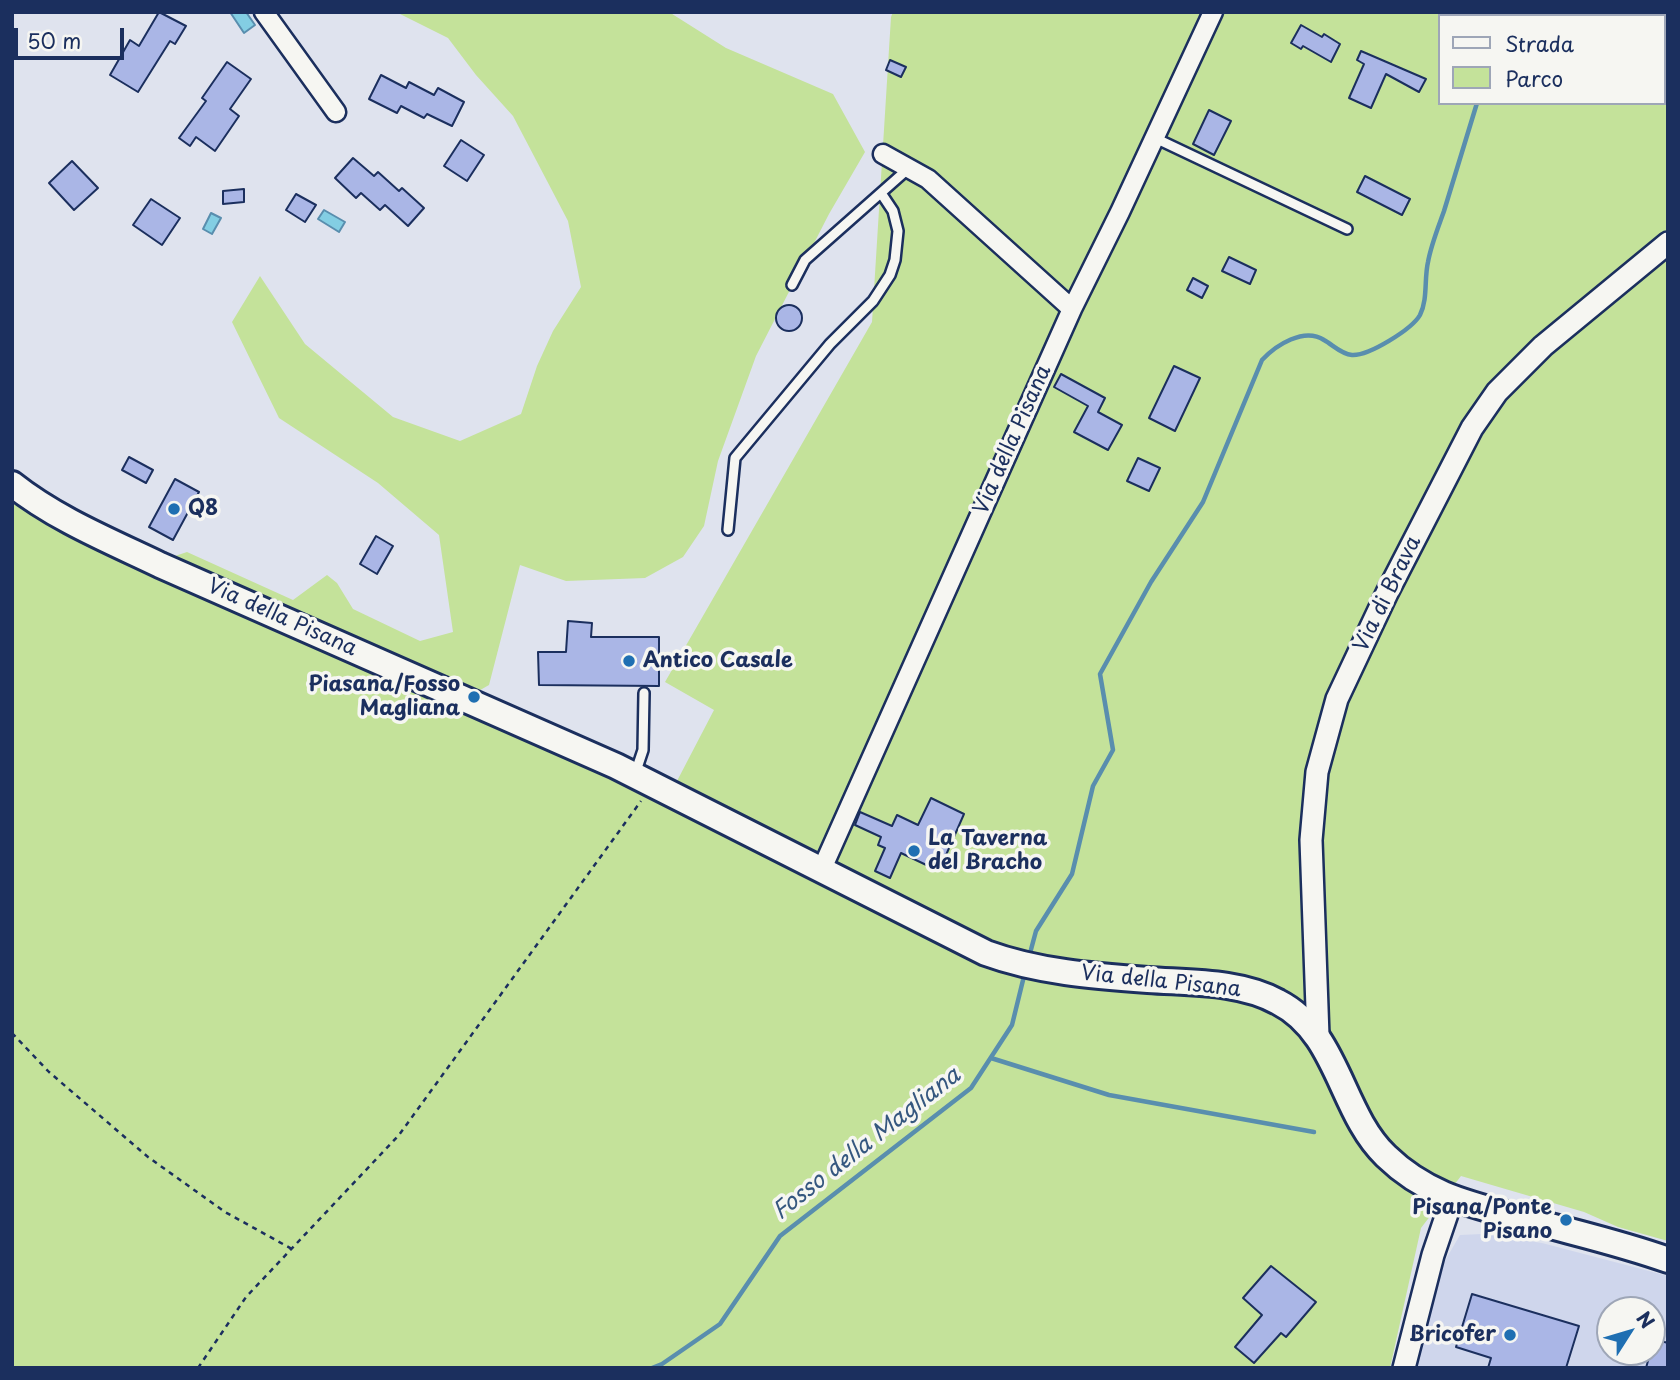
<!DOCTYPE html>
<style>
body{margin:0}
#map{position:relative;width:1680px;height:1380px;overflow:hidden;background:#dfe3ee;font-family:"Playpen Sans",sans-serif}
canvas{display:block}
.frame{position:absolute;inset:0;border:14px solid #1b2f5e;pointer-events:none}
.legend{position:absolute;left:1438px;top:14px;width:228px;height:91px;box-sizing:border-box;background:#f6f6f2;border:2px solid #9ea6b7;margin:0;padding:9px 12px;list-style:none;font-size:21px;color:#1b2f5e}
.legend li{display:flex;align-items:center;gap:14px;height:35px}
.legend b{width:35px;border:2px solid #9ea6b7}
.north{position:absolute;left:1596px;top:1296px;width:70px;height:70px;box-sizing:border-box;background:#f6f6f2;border:2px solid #9ea6b7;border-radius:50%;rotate:53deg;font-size:19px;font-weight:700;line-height:28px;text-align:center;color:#1b2f5e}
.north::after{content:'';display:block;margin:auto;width:24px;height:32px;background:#1f6fb2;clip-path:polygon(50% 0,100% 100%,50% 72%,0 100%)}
.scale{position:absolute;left:14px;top:28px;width:110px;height:32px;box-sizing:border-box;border:4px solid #1b2f5e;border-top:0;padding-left:9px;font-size:21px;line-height:24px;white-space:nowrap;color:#1b2f5e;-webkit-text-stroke:5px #f6f6f2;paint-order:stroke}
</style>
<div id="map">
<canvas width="1680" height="1380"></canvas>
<div class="frame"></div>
<ul class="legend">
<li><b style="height:9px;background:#f6f6f2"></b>Strada</li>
<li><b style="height:19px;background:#c4e29a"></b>Parco</li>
</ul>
<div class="north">N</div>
<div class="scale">50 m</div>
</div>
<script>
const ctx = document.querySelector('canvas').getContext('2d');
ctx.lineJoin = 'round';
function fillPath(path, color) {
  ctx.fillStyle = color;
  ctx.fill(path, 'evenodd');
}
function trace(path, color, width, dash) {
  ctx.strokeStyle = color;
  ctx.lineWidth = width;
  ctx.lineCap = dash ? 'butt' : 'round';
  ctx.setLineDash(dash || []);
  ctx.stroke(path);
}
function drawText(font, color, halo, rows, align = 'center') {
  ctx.font = font + ' "Playpen Sans",sans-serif';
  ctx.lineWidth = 7;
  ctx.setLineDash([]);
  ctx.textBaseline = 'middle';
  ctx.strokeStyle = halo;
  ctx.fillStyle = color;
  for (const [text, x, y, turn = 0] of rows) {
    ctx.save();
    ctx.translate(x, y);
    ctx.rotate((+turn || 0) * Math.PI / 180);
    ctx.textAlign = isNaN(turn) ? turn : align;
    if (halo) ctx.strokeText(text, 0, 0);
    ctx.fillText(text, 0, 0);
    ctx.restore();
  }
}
fillPath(new Path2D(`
 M1482 1234 1542 1243 1668 1276V1368H1415L1443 1264 1460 1235ZM1610 1310H1652V1352H1610Z`), '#cfd6ec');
fillPath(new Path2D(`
 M396 12H669L726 48 833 94 865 152 829 214 756 356 718 461 704 526 683 557 645 578 566 581 520 565 489 685 475 693 169 558 187 552 293 600 327 575 337 583 353 609 420 641 453 632 439 535 378 483 279 418 232 322 260 276 305 344 393 417 460 441 521 414 537 366 553 331 581 287 568 221 513 116 476 75 448 38Z
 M893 12H1668V1241L1618 1227 1584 1212 1461 1176 1421 1228 1390 1368H12V492L97 546 665 804 714 710 665 682 872 322 891 17ZM1440 16H1664V103H1440Z`), '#c4e29a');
const water = new Path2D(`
 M230 12H246L255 25 244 33Z
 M324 210 345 222 339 232 318 219Z
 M211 213 221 218 212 234 203 229Z`);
fillPath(water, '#83cee3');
trace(water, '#598eae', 2);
trace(new Path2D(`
 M1505 16 1506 12
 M1029 957 1036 931 1072 874 1093 786 1113 750 1100 674 1151 582 1203 502 1262 360C1276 345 1304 327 1324 340 1333 345 1341 354 1352 355 1369 356 1412 329 1420 315 1428 299 1424 279 1428 262 1431 245 1438 228 1444 211 1455 175 1466 139 1477 103
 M991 1058 1109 1095 1314 1132
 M652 1368 662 1364 720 1324 780 1236 971 1088 1012 1025 1025 972`), '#598eae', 4.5);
const building = new Path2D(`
 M159 12 186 26 175 44 170 41 138 92 110 75 130 40 139 46Z
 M1301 25 1322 37 1324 34 1340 44 1331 62 1303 46 1301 49 1291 43Z
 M1361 51 1426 79 1419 92 1386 74 1371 108 1349 98 1364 64 1357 60Z
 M890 60 906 67 901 77 886 70Z
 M227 62 251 79 230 109 239 116 215 151 196 137 190 146 179 138 206 101 202 98Z
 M381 75 406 88 409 82 434 95 438 88 464 102 452 126 427 114 424 118 401 106 397 113 369 99Z
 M1209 110 1231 121 1214 155 1193 144Z
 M461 140 484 155 467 181 444 166Z
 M353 158 374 176 378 172 399 191 402 188 424 208 408 226 385 205 380 210 361 193 356 198 335 178Z
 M72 161 98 188 74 210 49 183Z
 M1365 176 1410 199 1402 215 1357 192Z
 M244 189V202L223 204V191Z
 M296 194 316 205 305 222 286 210Z
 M151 199 180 218 162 245 133 225Z
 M1229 257 1256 270 1250 284 1222 271Z
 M1193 278 1208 286 1202 298 1187 290Z
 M776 318a13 13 0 1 1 26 0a13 13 0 1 1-26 0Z
 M1174 366 1200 378 1175 431 1149 418Z
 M1061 374 1105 398 1098 412 1122 425 1108 450 1074 432 1088 406 1054 387Z
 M129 457 153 470 146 483 122 470Z
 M1138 458 1160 468 1149 491 1127 481Z
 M175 479 199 492 173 540 149 527Z
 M376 536 393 546 377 574 360 564Z
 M568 621 592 623 591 637H659V686L539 685 538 652H566Z
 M931 798 964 814 939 871 901 853 890 878 875 871 885 848 878 845 881 837 855 825 860 812 892 826 897 815 918 825Z
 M1271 1266 1316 1302 1286 1337 1281 1333 1254 1363 1235 1347 1262 1315 1243 1298Z
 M1472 1294 1579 1326 1566 1368H1488L1491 1358 1456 1347Z
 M1654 1339 1668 1343V1368H1646Z`);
fillPath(building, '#aab6e6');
trace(building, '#1b2f5e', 2);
const service = new Path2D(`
 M1155 138 1347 229
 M792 285 805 260 909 168
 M728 530 735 458 830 344 873 301 890 275 895 260 898 231 893 211 881 193
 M635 774 643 750 644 693`);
const minor = new Path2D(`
 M264 12 336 112
 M883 154 928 179 1072 309
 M821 871 1072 309 1120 212 1213 12`);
const tertiary = new Path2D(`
 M1318 1036 1311 840 1317 772 1337 699 1387 593 1472 428 1497 392 1543 346 1668 243
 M1404 1368 1433 1255 1452 1199`);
const secondary = new Path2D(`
 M12 484C56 519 110 541 160 565L616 766 986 953C1038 972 1093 976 1148 980 1190 983 1240 981 1278 1002 1339 1033 1340 1112 1386 1156 1424 1193 1465 1203 1514 1216 1566 1231 1618 1242 1668 1260`);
trace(service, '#1b2f5e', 14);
trace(minor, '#1b2f5e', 23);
trace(tertiary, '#1b2f5e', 26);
trace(secondary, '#1b2f5e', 30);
trace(new Path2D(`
 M12 1033 49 1072 148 1157 225 1212 292 1249
 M198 1368 246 1297 399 1135 641 801`), '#1b2f5e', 2.5, [5, 5]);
trace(service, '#f6f6f2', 9);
trace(minor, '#f6f6f2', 18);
trace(tertiary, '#f6f6f2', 21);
trace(secondary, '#f6f6f2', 24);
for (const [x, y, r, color] of [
 [174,509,7,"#1f6fb2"],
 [629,661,7,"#1f6fb2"],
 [474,697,7,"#1f6fb2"],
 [914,851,7,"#1f6fb2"],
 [1566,1220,7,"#1f6fb2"],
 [1510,1335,7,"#1f6fb2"]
]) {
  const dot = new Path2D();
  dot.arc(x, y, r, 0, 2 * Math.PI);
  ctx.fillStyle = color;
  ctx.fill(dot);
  trace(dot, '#f6f6f2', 2.5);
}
drawText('21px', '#1b2f5e', '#f6f6f2', [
 ["Via della Pisana",1013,440,-66],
 ["Via di Brava",1388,594,-64],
 ["Via della Pisana",282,618,24],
 ["Via della Pisana",1161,982,6]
]);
drawText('bold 21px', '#1b2f5e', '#f6f6f2', [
 ["Q8",188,509],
 ["Antico Casale",643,661],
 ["Piasana/Fosso",460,685,"right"],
 ["Magliana",460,709,"right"],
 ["La Taverna",928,839],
 ["del Bracho",928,863],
 ["Pisana/Ponte",1552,1208,"right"],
 ["Pisano",1552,1232,"right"],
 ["Bricofer",1496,1335,"right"]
], 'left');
drawText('italic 23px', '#35577f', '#f6f6f2', [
 ["Fosso della Magliana",867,1144,-38]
]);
</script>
